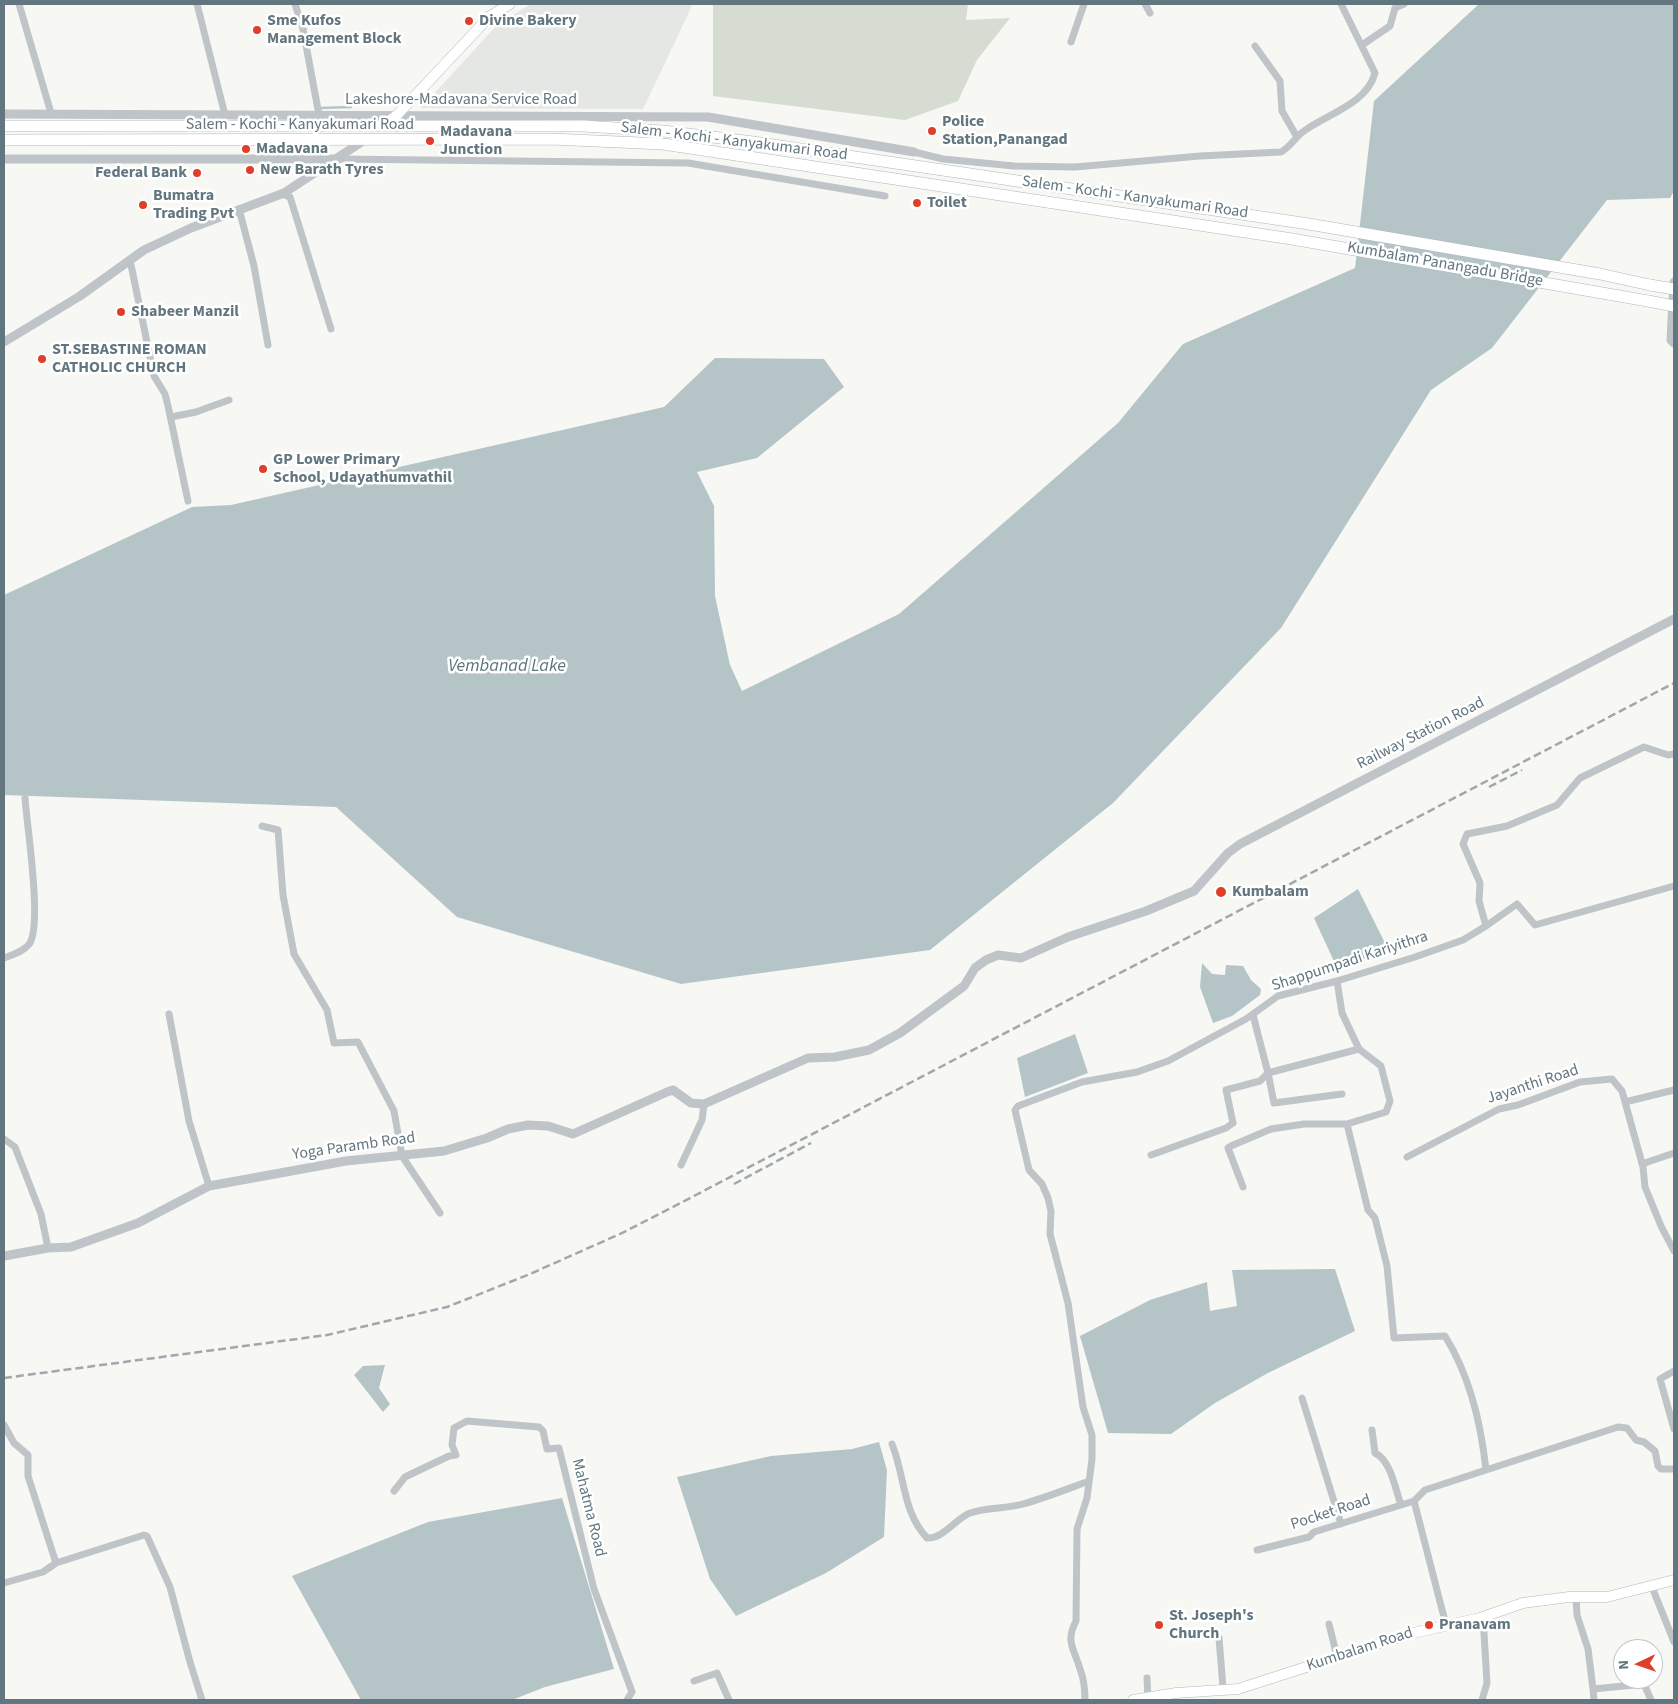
<!DOCTYPE html>
<style>
body{margin:0}
#map{position:relative;width:1678px;height:1704px;overflow:hidden;background:#f7f7f4;font-family:"Source Sans 3",sans-serif}
canvas{display:block}
.frame{position:absolute;inset:0;border:5px solid #62767f;pointer-events:none}
.north{position:absolute;left:1613px;top:1639px;width:50px;height:50px;box-sizing:border-box;background:#fff;border:1px solid #c0c8cc;border-radius:50%;rotate:267deg;font-size:14px;font-weight:700;line-height:20px;text-align:center;color:#62767f}
.north::after{content:'';display:block;margin:auto;width:18px;height:22px;background:#e13e2a;clip-path:polygon(50% 0,100% 100%,50% 72%,0 100%)}
</style>
<div id="map">
<canvas width="1678" height="1704"></canvas>
<div class="frame"></div>
<div class="north">N</div>
</div>
<script>
const ctx = document.querySelector('canvas').getContext('2d');
ctx.lineJoin = 'round';
function fillPath(path, color) {
  ctx.fillStyle = color;
  ctx.fill(path, 'evenodd');
}
function trace(path, color, width, dash) {
  ctx.strokeStyle = color;
  ctx.lineWidth = width;
  ctx.lineCap = dash ? 'butt' : 'round';
  ctx.setLineDash(dash || []);
  ctx.stroke(path);
}
function drawText(font, color, halo, rows, align = 'center') {
  ctx.font = font + ' "Source Sans 3",sans-serif';
  ctx.lineWidth = 5;
  ctx.setLineDash([]);
  ctx.textBaseline = 'middle';
  ctx.strokeStyle = halo;
  ctx.fillStyle = color;
  for (const [text, x, y, turn = 0] of rows) {
    ctx.save();
    ctx.translate(x, y);
    ctx.rotate((+turn || 0) * Math.PI / 180);
    ctx.textAlign = isNaN(turn) ? turn : align;
    if (halo) ctx.strokeText(text, 0, 0);
    ctx.fillText(text, 0, 0);
    ctx.restore();
  }
}
fillPath(new Path2D(`
 M531 4H689L692 6 643 109 421 108 498 24Z`), '#e5e7e5');
fillPath(new Path2D(`
 M713 4H968L966 20 1010 18 977 60 958 101 905 120 713 96Z`), '#d7dcd3');
fillPath(new Path2D(`
 M1479 4H1674V191L1670 198 1607 200 1492 348 1431 390 1281 628 1113 803 930 950 681 984 457 917 336 807 4 795V595L192 507 231 505 664 407 715 358 824 359 844 387 757 458 697 472 714 506 715 596 730 665 742 691 899 614 1118 423 1183 344 1355 268 1374 101Z
 M1358 889 1388 949 1338 970 1314 918Z
 M1202 963 1212 974 1225 975 1226 965 1243 966 1251 980 1261 989 1260 995 1232 1016 1213 1023 1200 987Z
 M1075 1034 1088 1073 1025 1097 1017 1058Z
 M1335 1269 1355 1331 1268 1373 1215 1403 1171 1434 1108 1433 1080 1336 1150 1300 1207 1282 1210 1311 1237 1306 1232 1270Z
 M385 1365 379 1388 390 1404 383 1412 354 1375 363 1366Z
 M879 1442 887 1470 884 1537 826 1573 736 1616 710 1579 677 1477 771 1456 852 1449Z
 M562 1498 614 1669 545 1687 512 1700H361L292 1576 428 1522Z`), '#b5c5c7');
trace(new Path2D(`
 M319 108 351 107`), '#b5c5c7', 2.5);
const secondary = new Path2D(`
 M384 125 397 115 490 16 510 4
 M1133 1700 1176 1693 1238 1689 1409 1634 1480 1618 1523 1603 1569 1597H1607L1674 1580`);
const trunk = new Path2D(`
 M4 126H584L663 131 753 142 1309 224 1600 274 1650 285
 M4 140 551 139 663 144 1292 239 1648 301`);
trace(secondary, '#b0b8bb', 11);
trace(trunk, '#b1b7ba', 12);
trace(new Path2D(`
 M19 4 51 113
 M197 4 225 115
 M295 4 303 29 319 115
 M1145 4 1150 13
 M1071 42 1084 4
 M1362 45 1390 26 1395 8 1404 4
 M1255 46 1280 81 1282 111 1297 137
 M914 152 943 159 1014 166 1075 167 1200 156 1281 152C1292 146 1296 135 1307 129 1330 113 1367 103 1375 73L1341 4
 M338 159 688 163 885 196
 M282 194 290 197 331 329
 M239 209 254 266 268 345
 M130 260 154 376 165 394 168 406 188 501
 M171 417 196 412 229 400
 M262 826 278 830 283 895 294 954 327 1010 334 1043 358 1042 394 1111 402 1156 440 1213
 M1486 926 1517 904 1535 925 1674 886
 M4 958C12 955 25 951 30 943 42 921 27 827 25 798
 M1337 981 1342 1013 1359 1049 1381 1066 1390 1101 1386 1112 1347 1124 1368 1210 1375 1218 1387 1266 1394 1338 1445 1336C1470 1376 1481 1423 1486 1470L1425 1490 1414 1501 1446 1625
 M169 1014 189 1121 209 1186
 M1342 1094 1274 1103 1268 1073 1359 1049
 M1625 1102 1674 1090
 M4 1139 15 1147 41 1214 48 1248
 M1151 1155 1226 1128 1233 1123 1226 1090 1260 1081 1268 1073 1253 1015
 M1407 1157 1499 1109 1518 1105 1580 1082 1612 1079 1622 1091 1643 1167 1645 1187 1661 1226 1674 1251
 M1642 1164 1674 1153
 M681 1165 702 1120 704 1104
 M1243 1187 1228 1148 1231 1146 1271 1129 1304 1124H1347
 M1674 1371 1660 1379 1674 1429
 M1302 1398 1341 1524
 M4 1425 14 1443 28 1455V1476L56 1563
 M1372 1430 1375 1453C1391 1461 1395 1488 1401 1505
 M892 1444C905 1476 902 1511 927 1538 943 1539 955 1519 970 1513 987 1507 1005 1509 1023 1504 1045 1498 1067 1489 1089 1481
 M1486 1470 1618 1427 1627 1428 1636 1440 1644 1442 1655 1451 1658 1466 1661 1469H1674
 M394 1491 405 1477 449 1456 456 1455 452 1445 454 1428 467 1421 539 1427 543 1431 547 1449 559 1448 594 1589 632 1692 627 1700
 M1257 1550 1309 1537 1314 1532 1414 1501
 M4 1583 43 1572 56 1563 144 1535 147 1536 170 1587 190 1662 202 1700
 M1652 1587 1674 1642
 M1576 1597 1577 1615 1588 1649 1593 1689 1644 1684 1651 1700
 M1329 1624 1337 1657
 M1219 1638 1223 1688
 M1147 1678 1148 1700
 M694 1681 717 1673 729 1700
 M1593 1689 1594 1700
 M1085 1700C1085 1690 1084 1679 1080 1669 1074 1648 1065 1642 1076 1621L1077 1529 1087 1498 1092 1459V1435L1083 1407 1068 1303 1050 1234 1051 1211 1048 1198 1042 1184 1029 1170 1015 1110 1018 1106 1082 1082 1137 1072 1168 1061 1246 1019 1278 996 1337 981 1415 957 1463 940 1486 926 1479 901 1480 883 1463 844 1467 834 1507 826 1557 805 1580 778 1644 747 1668 755 1674 754
 M1482 1700 1487 1683 1483 1617`), '#bec4c7', 7);
trace(new Path2D(`
 M4 114 708 117 914 152
 M4 159H338
 M1674 282 1671 340 1674 343
 M4 342 80 296 144 250 191 228 284 193 366 139
 M4 1256 48 1248 71 1247 138 1223 209 1186 346 1161 444 1151 487 1138 508 1129 528 1125 548 1126 573 1134 667 1092 673 1090 691 1103 704 1104 808 1058 835 1057 869 1050 900 1033 964 986 975 968 986 960 998 955 1021 958 1068 937 1146 911 1194 891 1228 853 1240 844 1674 619`), '#bec4c7', 9);
trace(secondary, '#fff', 10);
trace(trunk, '#fff', 11);
trace(new Path2D(`
 M1489 787 1522 770
 M734 1184 811 1143
 M4 1378 327 1335 447 1307 530 1274 620 1234 671 1208 1674 683`), '#9fa8ac', 2.5, [8, 4]);
const trunkBridge = new Path2D(`
 M1650 285 1674 289
 M1648 301 1674 306`);
trace(trunkBridge, '#b1b7ba', 12, []);
trace(trunkBridge, '#fff', 11);
for (const [x, y, r, color] of [
 [469,21,5,"#e13e2a"],
 [257,30,5,"#e13e2a"],
 [932,131,5,"#e13e2a"],
 [430,141,5,"#e13e2a"],
 [246,149,5,"#e13e2a"],
 [250,170,5,"#e13e2a"],
 [197,173,5,"#e13e2a"],
 [917,203,5,"#e13e2a"],
 [143,205,5,"#e13e2a"],
 [121,312,5,"#e13e2a"],
 [42,359,5,"#e13e2a"],
 [263,469,5,"#e13e2a"],
 [1221,892,6,"#e13e2a"],
 [1159,1625,5,"#e13e2a"],
 [1429,1625,5,"#e13e2a"]
]) {
  const dot = new Path2D();
  dot.arc(x, y, r, 0, 2 * Math.PI);
  ctx.fillStyle = color;
  ctx.fill(dot);
  trace(dot, '#fff', 2);
}
drawText('bold 16px', '#62767f', '#fff', [
 ["Sme Kufos",267,21],
 ["Management Block",267,39],
 ["Divine Bakery",479,21],
 ["Police",942,122],
 ["Station,Panangad",942,140],
 ["Madavana",440,132],
 ["Junction",440,150],
 ["Madavana",256,149],
 ["New Barath Tyres",260,170],
 ["Federal Bank",187,173,"right"],
 ["Bumatra",153,196],
 ["Trading Pvt",153,214],
 ["Toilet",927,203],
 ["Shabeer Manzil",131,312],
 ["ST.SEBASTINE ROMAN",52,350],
 ["CATHOLIC CHURCH",52,368],
 ["GP Lower Primary",273,460],
 ["School, Udayathumvathil",273,478],
 ["Kumbalam",1232,892],
 ["St. Joseph's",1169,1616],
 ["Church",1169,1634],
 ["Pranavam",1439,1625]
], 'left');
drawText('16px', '#62767f', '#fff', [
 ["Lakeshore-Madavana Service Road",461,100],
 ["Salem - Kochi - Kanyakumari Road",300,125],
 ["Salem - Kochi - Kanyakumari Road",734,142,7],
 ["Salem - Kochi - Kanyakumari Road",1135,198,8],
 ["Kumbalam Panangadu Bridge",1445,265,10],
 ["Railway Station Road",1421,734,-27],
 ["Shappumpadi Kariyithra",1350,962,-18],
 ["Jayanthi Road",1533,1085,-18],
 ["Yoga Paramb Road",354,1147,-8],
 ["Mahatma Road",588,1508,76],
 ["Pocket Road",1331,1513,-18],
 ["Kumbalam Road",1360,1650,-18]
]);
drawText('italic 18px', '#5e767a', '#fff', [
 ["Vembanad Lake",507,667]
]);
</script>
